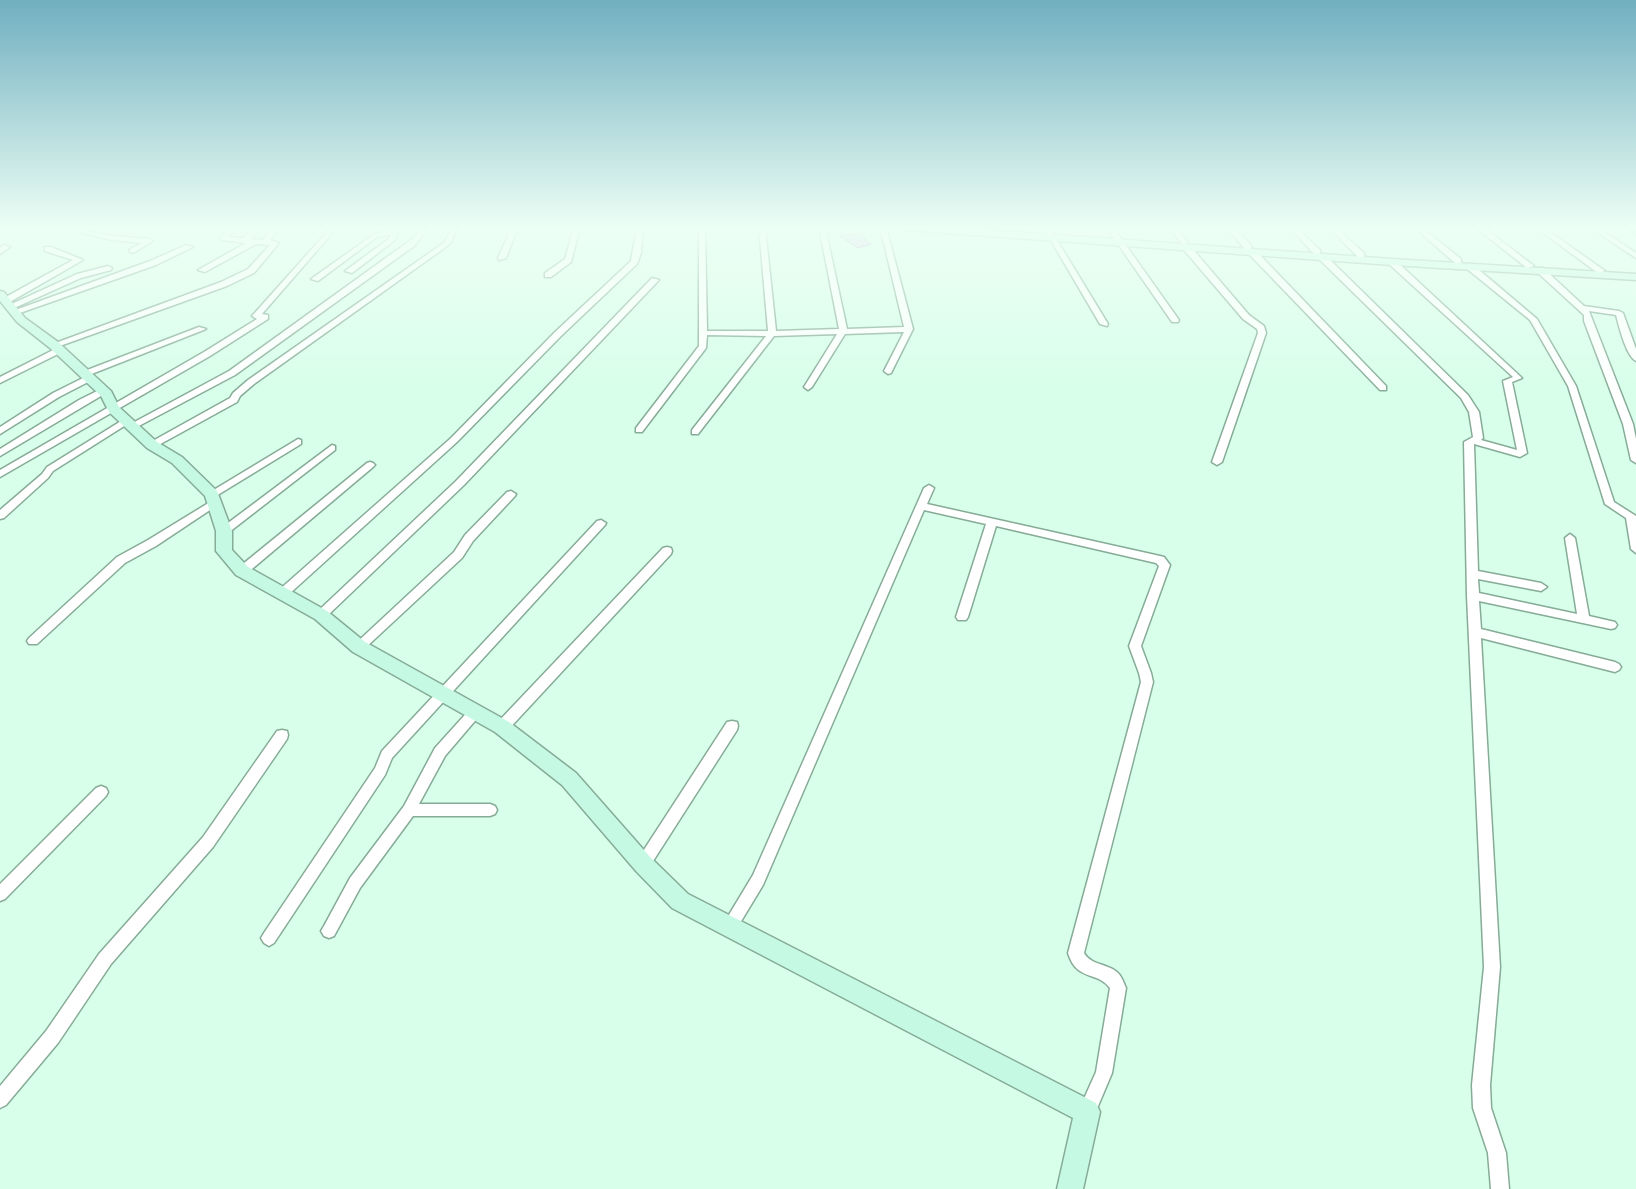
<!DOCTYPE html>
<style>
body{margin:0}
canvas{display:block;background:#d7ffe9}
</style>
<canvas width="1636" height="1189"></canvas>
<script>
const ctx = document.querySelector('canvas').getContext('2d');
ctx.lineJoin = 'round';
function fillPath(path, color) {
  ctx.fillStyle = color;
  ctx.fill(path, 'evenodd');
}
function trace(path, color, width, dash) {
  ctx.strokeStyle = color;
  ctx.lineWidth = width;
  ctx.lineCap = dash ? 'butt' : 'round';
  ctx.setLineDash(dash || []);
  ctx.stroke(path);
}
const building = new Path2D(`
 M857 233 867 239 865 240 871 244 858 248 840 236Z`);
fillPath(building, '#d4b2f1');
trace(building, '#81708f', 1);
const street = new Path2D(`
 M87 227H94L90 231 112 236 149 239 153 241 133 253 129 251 130 249 142 243 112 240 83 233 82 232Z
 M229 227H236L229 237 244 238 253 227H260L251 239 263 240 272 227H279L270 240 279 243 254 273 227 286 57 347H51L50 345 221 282 248 269 270 245 256 244 205 272 198 270 246 243 222 240 220 239Z
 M328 227H334V231L262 314 268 315V319L210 356 0 477V470L204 352 257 319 252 316 328 231Z
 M393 227H399L395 240 352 273 345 271 390 238 391 234 377 237 318 281 311 279 373 235 392 229Z
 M421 227H427L420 239 414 246 235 375 135 428H129L127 426 229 371 408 242 415 237Z
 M452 227H458L450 244 254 384 240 396 237 402 155 447H149V443L230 398 233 393 248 380 445 242Z
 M512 227H518L506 258 499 260 498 258Z
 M574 227H580L571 262 551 277H545V273L565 259Z
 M637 227H643L641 253 637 264 561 336 457 442 287 596H279L277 593 279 590 451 438 555 332 631 261Z
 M699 227H705L707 331H768L759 227H765L776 331 839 329 819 227H825L847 329 904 327 880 227H886L913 329 891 373 888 374 884 371 904 332 845 334 812 387 808 390 804 387 837 334 774 336 698 434H692V430L766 336 707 335 706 348 642 432H636V428L699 346Z
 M1043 227H1049L1108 324 1107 326 1100 324Z
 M1106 227H1113L1179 320 1178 322H1172Z
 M1169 227H1176L1188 243 1186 244H1182Z
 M1226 227H1233L1251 245V249H1245Z
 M1289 227H1296L1320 250V254H1314Z
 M1328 227H1335L1364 253V257H1358Z
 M1414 227H1421L1461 259V263H1455Z
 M1475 227H1483L1534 266 1527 268Z
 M1535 227H1543L1605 271 1598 273Z
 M1589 227H1597L1636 253V258Z
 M1628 227H1635L1636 235Z
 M3 245 10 247 0 254V248Z
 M186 245 193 247 156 265 17 314 10 312 150 261Z
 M1184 246H1190L1249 315 1264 326 1266 333 1222 462 1217 465 1212 462 1258 333 1257 329 1243 319 1184 250Z
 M45 247H51L83 260 8 303H2V299L73 260 45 251Z
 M1249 250H1255L1386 386V390H1380L1249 254Z
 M1319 255H1325L1468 395 1479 412 1483 438 1481 440 1517 450 1503 381 1513 377 1389 264V260H1395L1522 378 1512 382 1527 453 1520 457 1474 444 1478 571 1541 583 1547 587 1541 591 1478 579 1479 593 1577 614 1565 538 1570 534 1575 538 1589 616 1615 622 1617 625 1615 628 1611 629 1479 601 1481 629 1615 662 1619 664 1621 667 1619 670 1615 672 1481 638 1500 967 1490 1085 1491 1108 1506 1153 1509 1189H1491L1488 1153 1473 1108 1472 1085 1484 967 1467 596 1464 442 1473 437 1469 412 1461 398 1319 259Z
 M1466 264H1472L1537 319 1576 386 1614 502 1636 516V553L1631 549 1626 518 1605 504 1568 386 1530 320 1466 268Z
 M108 266 112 268 111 270 81 278 12 309 5 307 77 274Z
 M1537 268H1543L1584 306 1619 311 1623 313 1636 349V361C1626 356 1619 326 1616 315L1589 311 1633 424 1636 439V463L1631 460 1623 424 1584 321V315L1537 272Z
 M652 278 659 280 464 485 325 618H317L315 615 317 612 456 481Z
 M199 327 206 329 89 375 93 378 92 380 59 397 0 434V427L53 393 85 377 82 376V372Z
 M59 347 62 348V352L0 383V377Z
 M103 388 107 391 106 393 0 456V449L79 400Z
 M126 418 129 419V423L53 471 48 478 4 518 0 519V510L42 474 47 467Z
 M298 439 301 440V444L216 496H208L207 494Z
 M332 445 335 446V450L228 533H220L219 531 220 529Z
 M370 462 373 463 375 465 373 467 246 574H238L237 571 238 568 367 463Z
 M929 485 934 488 927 504 1160 556 1164 557 1170 565 1141 646 1151 673 1153 682 1084 953C1092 967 1113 963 1121 977 1123 980 1124 984 1126 988L1112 1073 1093 1118 1087 1121 1081 1118 1078 1112 1096 1072 1110 988C1096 970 1077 982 1068 953L1141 682 1139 673 1129 646 1159 566 1156 563 996 526 968 617 966 620H958L956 617 986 524 924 510 763 885 734 933 729 935 724 933 721 928 753 875 924 488Z
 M511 491 516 494 515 496 473 541 462 558 363 650H355L353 647 355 644 454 552 465 535 507 492Z
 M215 499 219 500 220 502 219 504 156 546 125 563 37 644H29L27 641 29 638 117 557 148 540Z
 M601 520 606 523 605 525 392 758 385 775 274 943 269 946 264 943 261 938 264 933 375 768 382 751 597 521Z
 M667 547 671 548 672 551 671 554 507 731 502 732 497 731 496 727 497 723 663 548Z
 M476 706 480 707 482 711 480 715 445 756 419 804H490L495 806 497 810 495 814 490 816H413L360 888 334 936 329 938 324 936 321 931 324 926 350 878 404 806 435 748 472 707Z
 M732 721 737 722 738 726 737 730 648 869 643 871 638 869 636 864 638 859 727 722Z
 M282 730 287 731 288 735 287 739 213 847 111 964 58 1043 6 1105 0 1108V1086L46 1031 99 954 203 837 277 731Z
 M101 786 106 788 108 792 106 796 5 899 0 901V884L96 788Z`);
const secondary = new Path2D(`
 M897 227H945L1392 259 1636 274V280L1392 265 902 230Z
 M0 291 4 292 25 318 58 342 111 391 119 407 157 442 182 457 217 491 232 531V550L248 567 327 611 365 642 509 722 576 773 650 857 688 894 1096 1103 1100 1112 1083 1189H1057L1073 1118 672 908 636 871 562 785 495 732 353 652 315 619 236 575 216 551V531L205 496 172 463 147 448 109 412 101 396 50 348 17 322 0 301Z`);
trace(street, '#86ab97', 3);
trace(secondary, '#86ab97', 3);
fillPath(street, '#fff');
fillPath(secondary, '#c5f9e4');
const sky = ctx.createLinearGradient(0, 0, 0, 394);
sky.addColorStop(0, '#70afc0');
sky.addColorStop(0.58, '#edfff5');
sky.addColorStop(1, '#edfff500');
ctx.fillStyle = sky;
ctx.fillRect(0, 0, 1636, 394);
</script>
